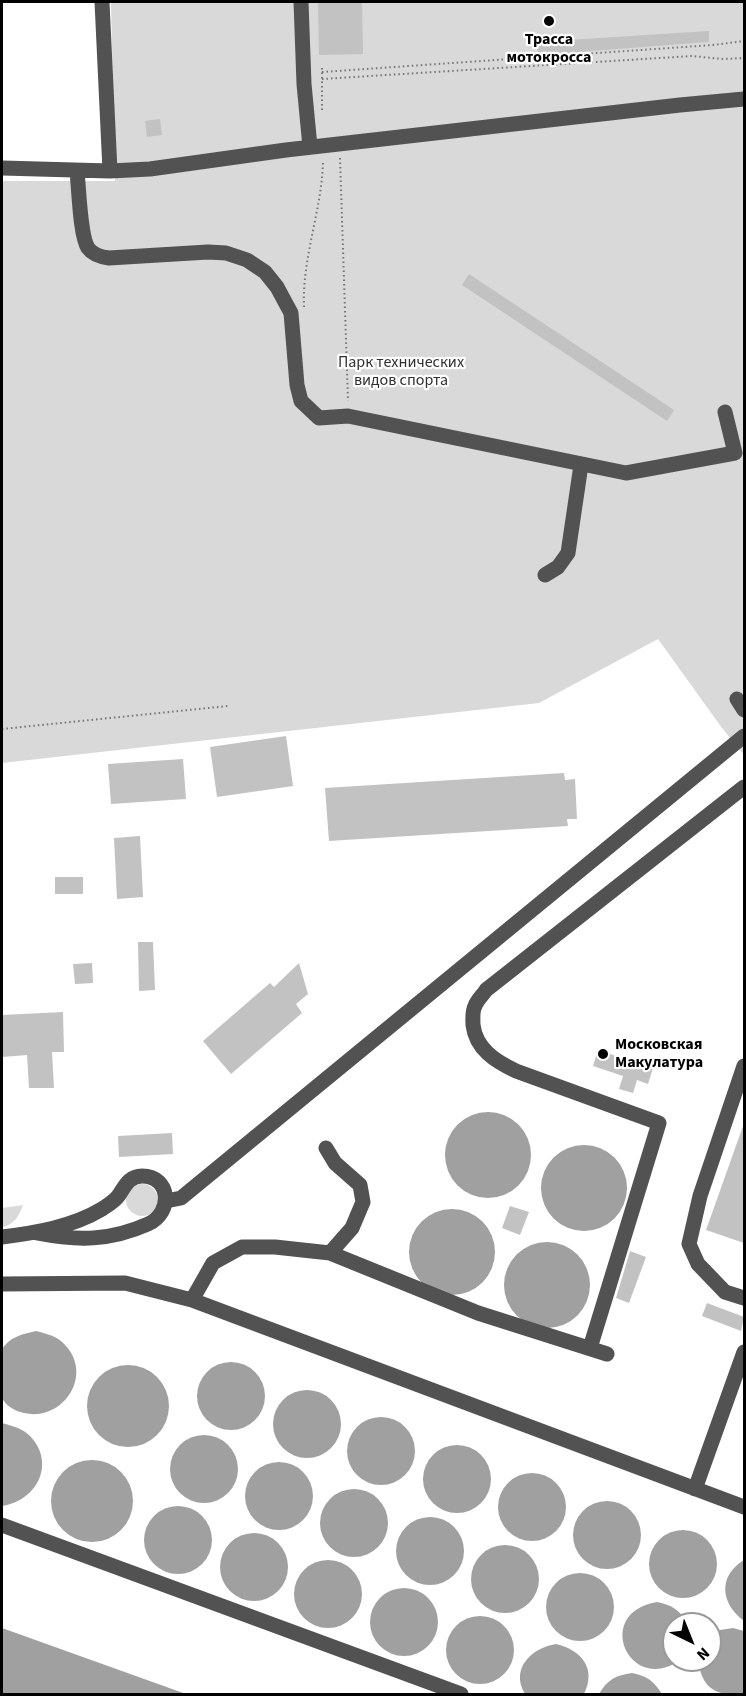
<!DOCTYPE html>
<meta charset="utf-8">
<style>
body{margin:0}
#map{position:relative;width:746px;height:1696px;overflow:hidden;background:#fff;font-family:"Source Sans 3",sans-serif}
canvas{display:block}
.frame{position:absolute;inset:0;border:3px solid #000;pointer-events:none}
.north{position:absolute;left:662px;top:1612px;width:60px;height:60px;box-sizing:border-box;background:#fff;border:2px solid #999;border-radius:50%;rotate:137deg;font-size:16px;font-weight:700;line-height:24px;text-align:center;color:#000}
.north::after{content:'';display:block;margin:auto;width:21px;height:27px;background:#000;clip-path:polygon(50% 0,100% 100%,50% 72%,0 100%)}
</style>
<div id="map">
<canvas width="746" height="1696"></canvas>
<div class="frame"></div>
<div class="north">N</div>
</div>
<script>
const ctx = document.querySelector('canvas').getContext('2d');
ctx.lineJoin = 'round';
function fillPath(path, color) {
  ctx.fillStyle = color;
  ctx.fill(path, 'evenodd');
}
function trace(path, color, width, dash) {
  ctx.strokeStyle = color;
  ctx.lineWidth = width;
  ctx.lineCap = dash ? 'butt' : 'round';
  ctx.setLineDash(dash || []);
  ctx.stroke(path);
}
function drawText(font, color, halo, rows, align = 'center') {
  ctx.font = font + ' "Source Sans 3",sans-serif';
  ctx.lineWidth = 4.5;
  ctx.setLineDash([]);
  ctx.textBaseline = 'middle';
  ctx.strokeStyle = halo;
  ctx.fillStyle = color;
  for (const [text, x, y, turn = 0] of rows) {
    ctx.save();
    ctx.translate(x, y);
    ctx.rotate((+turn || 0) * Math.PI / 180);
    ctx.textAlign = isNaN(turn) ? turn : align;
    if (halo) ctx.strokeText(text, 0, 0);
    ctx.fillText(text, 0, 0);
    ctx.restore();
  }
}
fillPath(new Path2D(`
 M111 2H744V755L722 728 658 639 539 703 2 763V181H115Z
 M126 1200a16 16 0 1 1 32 0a16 16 0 1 1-32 0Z
 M23 1205C19 1216 14 1225 2 1227V1208Z`), '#d9d9d9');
fillPath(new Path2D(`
 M445 1155a43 43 0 1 1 86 0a43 43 0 1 1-86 0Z
 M541 1188a43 43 0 1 1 86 0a43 43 0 1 1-86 0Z
 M409 1252a43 43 0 1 1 86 0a43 43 0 1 1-86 0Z
 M504 1285a43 43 0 1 1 86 0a43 43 0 1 1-86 0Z
 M36 1331C47 1334 58 1336 65 1345 94 1375 63 1422 24 1413 15 1411 6 1406 2 1398V1349C10 1337 22 1334 36 1331Z
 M197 1396a34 34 0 1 1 68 0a34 34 0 1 1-68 0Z
 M87 1406a41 41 0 1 1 82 0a41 41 0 1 1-82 0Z
 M273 1424a34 34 0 1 1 68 0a34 34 0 1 1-68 0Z
 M347 1451a34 34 0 1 1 68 0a34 34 0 1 1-68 0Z
 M2 1423C12 1426 23 1428 31 1437 56 1465 36 1501 2 1506Z
 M170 1469a34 34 0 1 1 68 0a34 34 0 1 1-68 0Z
 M423 1479a34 34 0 1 1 68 0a34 34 0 1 1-68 0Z
 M51 1501a41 41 0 1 1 82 0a41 41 0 1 1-82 0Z
 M245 1496a34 34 0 1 1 68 0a34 34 0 1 1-68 0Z
 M498 1507a34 34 0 1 1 68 0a34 34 0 1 1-68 0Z
 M320 1523a34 34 0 1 1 68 0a34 34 0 1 1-68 0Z
 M573 1535a34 34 0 1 1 68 0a34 34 0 1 1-68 0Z
 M144 1540a34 34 0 1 1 68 0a34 34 0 1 1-68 0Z
 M396 1551a34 34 0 1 1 68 0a34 34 0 1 1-68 0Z
 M649 1564a34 34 0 1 1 68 0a34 34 0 1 1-68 0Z
 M220 1567a34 34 0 1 1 68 0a34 34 0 1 1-68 0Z
 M471 1579a34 34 0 1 1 68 0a34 34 0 1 1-68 0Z
 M744 1560V1621C720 1603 718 1576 744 1560Z
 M294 1594a34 34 0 1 1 68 0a34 34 0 1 1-68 0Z
 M546 1607a34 34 0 1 1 68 0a34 34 0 1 1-68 0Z
 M370 1622a34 34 0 1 1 68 0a34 34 0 1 1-68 0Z
 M657 1602C672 1605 680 1610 688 1624H674V1660H680C630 1696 592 1613 657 1602Z
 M446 1650a34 34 0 1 1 68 0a34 34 0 1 1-68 0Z
 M2 1628 186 1694H2Z
 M733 1628 744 1631V1694C716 1696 703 1690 698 1661L710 1660V1636L720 1630Z
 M556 1644C581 1650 597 1668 584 1694H525C510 1669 531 1648 556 1644Z
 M632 1673C647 1676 654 1681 662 1694H599C607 1680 616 1675 632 1673Z`), '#a0a0a0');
fillPath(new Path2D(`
 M318 2H362L363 54 319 55Z
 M709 31V42L538 55 536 42Z
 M160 119 162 135 147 137 145 121Z
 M469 274 674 410 667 421 462 285Z
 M286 736 293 786 217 797 210 747Z
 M183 759 186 799 111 804 108 764Z
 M564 773 565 780 575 779 577 819H567L568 826 329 841 325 788Z
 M140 836 143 897 117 899 114 838Z
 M55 877H83V894H55Z
 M138 942H153L155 990 139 991Z
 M92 963 93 983 75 984 73 964Z
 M299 963 308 994 296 1004 302 1013 231 1074 203 1041 270 983 274 987Z
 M63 1012 64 1052H52L54 1088H29L27 1055 2 1057V1015Z
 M598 1050 653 1068 648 1084 637 1080 633 1093 619 1089 623 1076 593 1066Z
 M743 1126H744V1243L706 1230Z
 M172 1133 173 1154 119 1157 118 1136Z
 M510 1206 529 1212 520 1235 502 1228Z
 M630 1251 646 1257 629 1303 616 1298Z
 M707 1303 744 1317 741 1331 702 1316Z`), '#c2c2c2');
trace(new Path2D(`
 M322 68V110
 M322 72 713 45 744 41
 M322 79 692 56 723 59 744 58
 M340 158 348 401
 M304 307C302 257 322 210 323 161
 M2 729 228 706`), '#747474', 2, [1.5, 3]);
trace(new Path2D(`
 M301 2 304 84 310 147
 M2 168 110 171 102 2
 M110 171 150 169 286 150 680 105 744 99
 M77 172C79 189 80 236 88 248 93 255 101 257 109 258L208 252 226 253 247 260 265 272 277 287 291 313 297 385 301 401 319 418 348 416 626 473 735 453 725 412
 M545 575 558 567 568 553 581 465
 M737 699 744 710
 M744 1066 700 1196 689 1244 698 1264 725 1292 744 1298
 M326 1148 335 1163 360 1185 363 1202 352 1228 330 1253
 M166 1201 181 1198 744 736
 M2 1237C35 1233 72 1227 102 1209 108 1205 115 1201 119 1195 125 1186 129 1176 142 1176 171 1176 173 1213 148 1224 110 1241 78 1241 37 1233
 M2 1284 125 1283 192 1300 744 1507
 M192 1300 213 1263 242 1247H275L330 1253 478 1313 607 1354
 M590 1348 659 1123 516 1071C495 1061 476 1049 473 1025 473 1019 472 1011 475 1006 477 1000 483 995 486 990L744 787
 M695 1489 744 1352
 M2 1525 461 1694`), '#525252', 15);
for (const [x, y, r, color] of [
 [549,21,6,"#000"],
 [603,1054,6,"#000"]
]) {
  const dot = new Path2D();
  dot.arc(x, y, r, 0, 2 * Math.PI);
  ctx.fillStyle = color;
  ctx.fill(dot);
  trace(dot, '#fff', 2);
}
drawText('bold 16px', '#000', '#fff', [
 ["Трасса",549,40],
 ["мотокросса",549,58],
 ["Московская",615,1045,"left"],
 ["Макулатура",615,1063,"left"]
]);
drawText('16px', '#303030', '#fff', [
 ["Парк технических",401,363],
 ["видов спорта",401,381]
]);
</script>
